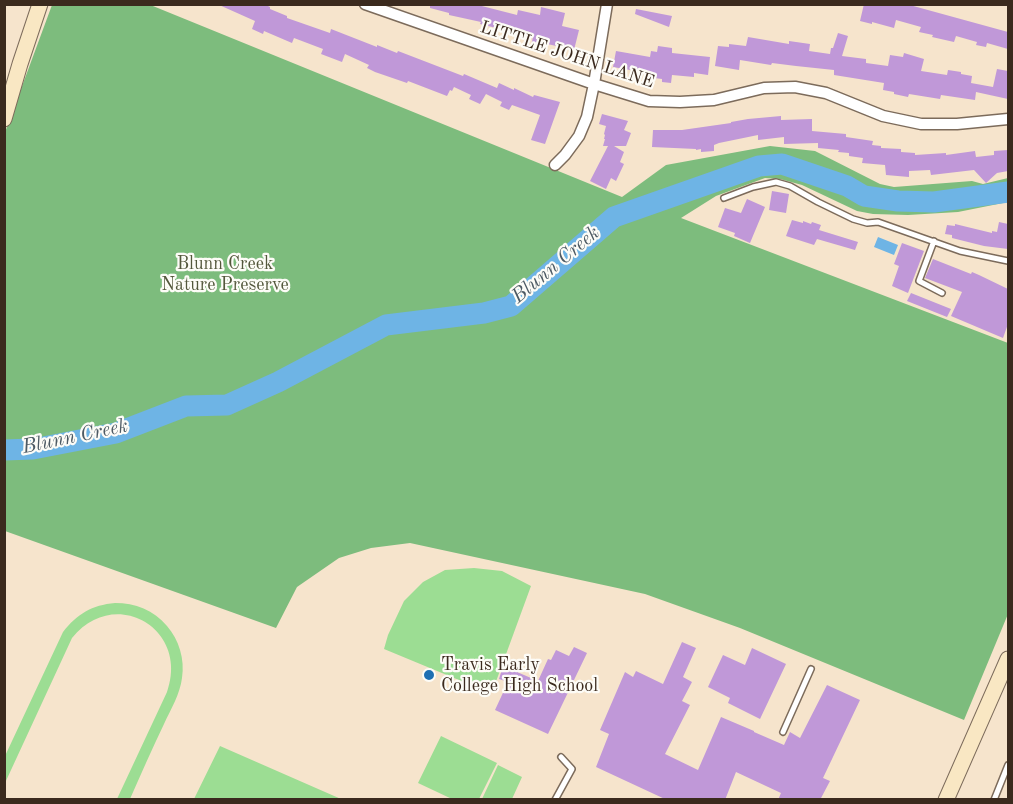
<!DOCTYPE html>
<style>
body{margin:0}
#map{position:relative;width:1013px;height:804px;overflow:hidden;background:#f6e4cc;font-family:"Old Standard TT",serif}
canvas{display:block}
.frame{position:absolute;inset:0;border:6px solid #3b2a1e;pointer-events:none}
</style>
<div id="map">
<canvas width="1013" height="804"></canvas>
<div class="frame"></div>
</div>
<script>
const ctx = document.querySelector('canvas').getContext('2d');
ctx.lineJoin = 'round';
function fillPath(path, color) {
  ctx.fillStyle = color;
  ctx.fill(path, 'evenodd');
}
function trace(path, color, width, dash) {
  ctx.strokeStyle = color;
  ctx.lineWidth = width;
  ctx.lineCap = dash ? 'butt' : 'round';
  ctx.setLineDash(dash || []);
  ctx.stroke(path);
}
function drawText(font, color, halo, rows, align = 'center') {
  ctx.font = font + ' "Old Standard TT",serif';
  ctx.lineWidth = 4.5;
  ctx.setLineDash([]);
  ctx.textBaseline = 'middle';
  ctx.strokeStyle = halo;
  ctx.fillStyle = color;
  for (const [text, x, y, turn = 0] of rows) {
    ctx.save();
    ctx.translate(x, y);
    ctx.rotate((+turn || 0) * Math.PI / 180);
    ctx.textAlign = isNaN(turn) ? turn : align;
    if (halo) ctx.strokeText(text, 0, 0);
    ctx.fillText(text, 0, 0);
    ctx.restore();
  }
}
fillPath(new Path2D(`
 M474 568 502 571 531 586 494 687 483 690 384 649 388 635 404 601 423 582 445 570Z
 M115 603C135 603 154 610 167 626 179 640 185 659 182 678 180 694 171 709 164 724 152 749 141 774 130 799H117L167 692C190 628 114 585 72 638L5 783V756L63 632C77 614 92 605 115 603Z
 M441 736 497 763 479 799H452L418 783Z
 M220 746 341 799H194Z
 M498 765 522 777 512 799H482Z`), '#9cdd93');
fillPath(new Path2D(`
 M148 4 622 197 666 165 770 146 815 151 880 184 894 187 972 181 983 184 1008 178V202L958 212 908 215 873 214 857 211 802 185 780 179 765 178 716 196 681 218 1008 343V614L964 720 740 628 645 594 410 543 371 548 339 558 297 587 276 628 5 531 4 135 52 5Z`), '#7dbc7d');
fillPath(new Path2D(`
 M878 237 898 245 894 255 874 247Z`), '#6eb4e5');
trace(new Path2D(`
 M4 450 33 449 116 433 186 406 227 405 278 382 386 325 484 313 511 306 614 217 759 166 782 164 847 186 864 196 898 201 934 202 1008 192`), '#6eb4e5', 21);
fillPath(new Path2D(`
 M217 4H264L270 7V9L287 16V18L330 33 331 29 377 47V45L397 53 398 51 463 76 464 74 497 88 499 83 514 90V88L533 97 534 95 560 102 545 144 531 140 540 115 512 105 509 110 500 106 502 102 486 94 480 104 469 99 471 95 454 87 452 91 450 90 447 96 408 81 407 83 375 72 367 68 369 65 345 54 342 62 321 54 323 49 294 38 292 43 264 31 263 34 252 29 255 21Z
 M430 4H474L517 15 518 10 540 15 541 7 565 13 562 26 579 30 574 50 543 43 542 48 531 46 533 37 480 24 481 22 449 15V13L430 8Z
 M864 4H906L1008 32V49L987 43 986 47 976 45 977 42 956 36 954 42 932 37 933 35 919 32 921 27 896 20 894 28 872 22V24L860 21Z
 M636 9 672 16 669 27 635 14Z
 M838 33 848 36 842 56 866 59V63L888 66 890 55 903 57 904 53 924 59 921 71 947 75 948 70 961 72V74L972 76 971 83 993 87 997 69 1008 71V99L976 92 975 100 941 95 940 99 909 94 908 97 894 94V92L883 90 884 83 834 75V70L796 66 772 63 771 65 740 60 739 70 715 66 718 46 729 47V44L746 46 748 37 789 44V41L810 44 809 51 830 54 831 48H833Z
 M658 46 672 48V53L710 57 708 75 694 73V77L672 75 671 83 662 82V79L647 77V73L613 67 616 51 650 57 651 51 657 52Z
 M602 114 628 121 624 130 631 133 626 146H614L624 152 620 162 624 164 616 181 611 178 606 189 590 181 608 146H603L605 139H604L605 135 604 134 606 126 599 124Z
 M781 116V120L812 119V131L846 134V137L873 141 872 145 881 146V148L901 149V152L915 153V155L946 153V155L975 151 976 157 994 155V151L1008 150V171L997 173 986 183 974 170 931 175 930 170 909 171V177L886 175 885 165 862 163 863 158 849 156V153L838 152 839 150 818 148V143L784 144V137L758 140V135L719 143 714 145V151L701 152V149L696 150V149L652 147 653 130H682L731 123V122L748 119Z
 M772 191 789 194 786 213 769 210Z
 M747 199 765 207 750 243 734 236 735 233 718 227 725 208 741 213Z
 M792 220 803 223V221L811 224 812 222 821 225 819 230 858 242 855 250 817 239 814 245 786 236Z
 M999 222 1008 224V249L984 246 952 238V235L945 234 947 225 955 226V224L992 233V231L997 232Z
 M902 243 924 251 908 293 892 286 899 266 894 264Z
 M933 259 971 274 972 272 979 275 1008 289V324L1003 338 951 316 962 292 925 278Z
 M911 293 951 309 947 317 907 301Z
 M682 642 696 648 683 677 692 682 682 701 690 705 665 754 698 770 721 717 754 731V732L784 745 790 732 800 738 827 685 860 700 823 778 830 781 820 800H778L781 793 736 772 725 800H667L596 767 609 734 600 730 625 672 633 677 636 671 663 684Z
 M574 647 587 653 548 734 495 710 508 682 499 679 503 666 538 681 548 659 551 660 556 650 569 656Z
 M752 648 786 664 760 719 728 703 730 698 708 687 723 655 745 665Z`), '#c098d8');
const lane = new Path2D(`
 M724 198 753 187 776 182 790 186 818 202 853 219 867 223 878 222 960 251 1008 261
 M934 241 919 281 942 293
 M783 732 811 669
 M555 800 572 769 561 757
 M994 800 1008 765`);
const street = new Path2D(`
 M365 4 594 84 649 101 680 102 714 100 764 88 795 87 826 93 883 116 921 124H957L1008 119
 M555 165 565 155 579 136 587 117 594 84 607 4`);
const secondary = new Path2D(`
 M4 119 20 64 40 4
 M946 800 1008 659`);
trace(lane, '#7c6b5b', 8);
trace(street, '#7c6b5b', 13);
trace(secondary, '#7c6b5b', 17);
trace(lane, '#fff', 5);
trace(street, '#fff', 10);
trace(secondary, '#f9e7c3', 15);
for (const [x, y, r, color] of [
 [429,675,6,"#1f6fb2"]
]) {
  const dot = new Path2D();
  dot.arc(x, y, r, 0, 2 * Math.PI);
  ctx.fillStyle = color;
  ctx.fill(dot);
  trace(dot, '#fdfcf7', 2);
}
drawText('18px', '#3b2a1e', '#fdfcf7', [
 ["LITTLE JOHN LANE",567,55,18]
]);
drawText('18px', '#53573b', '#fdfcf7', [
 ["Blunn Creek",225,264],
 ["Nature Preserve",225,285]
]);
drawText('18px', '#3b2a1e', '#fdfcf7', [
 ["Travis Early",441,665],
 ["College High School",441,686]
], 'left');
drawText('italic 20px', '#4d5a64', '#fdfcf7', [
 ["Blunn Creek",556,265,-40],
 ["Blunn Creek",75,437,-12]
]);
</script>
